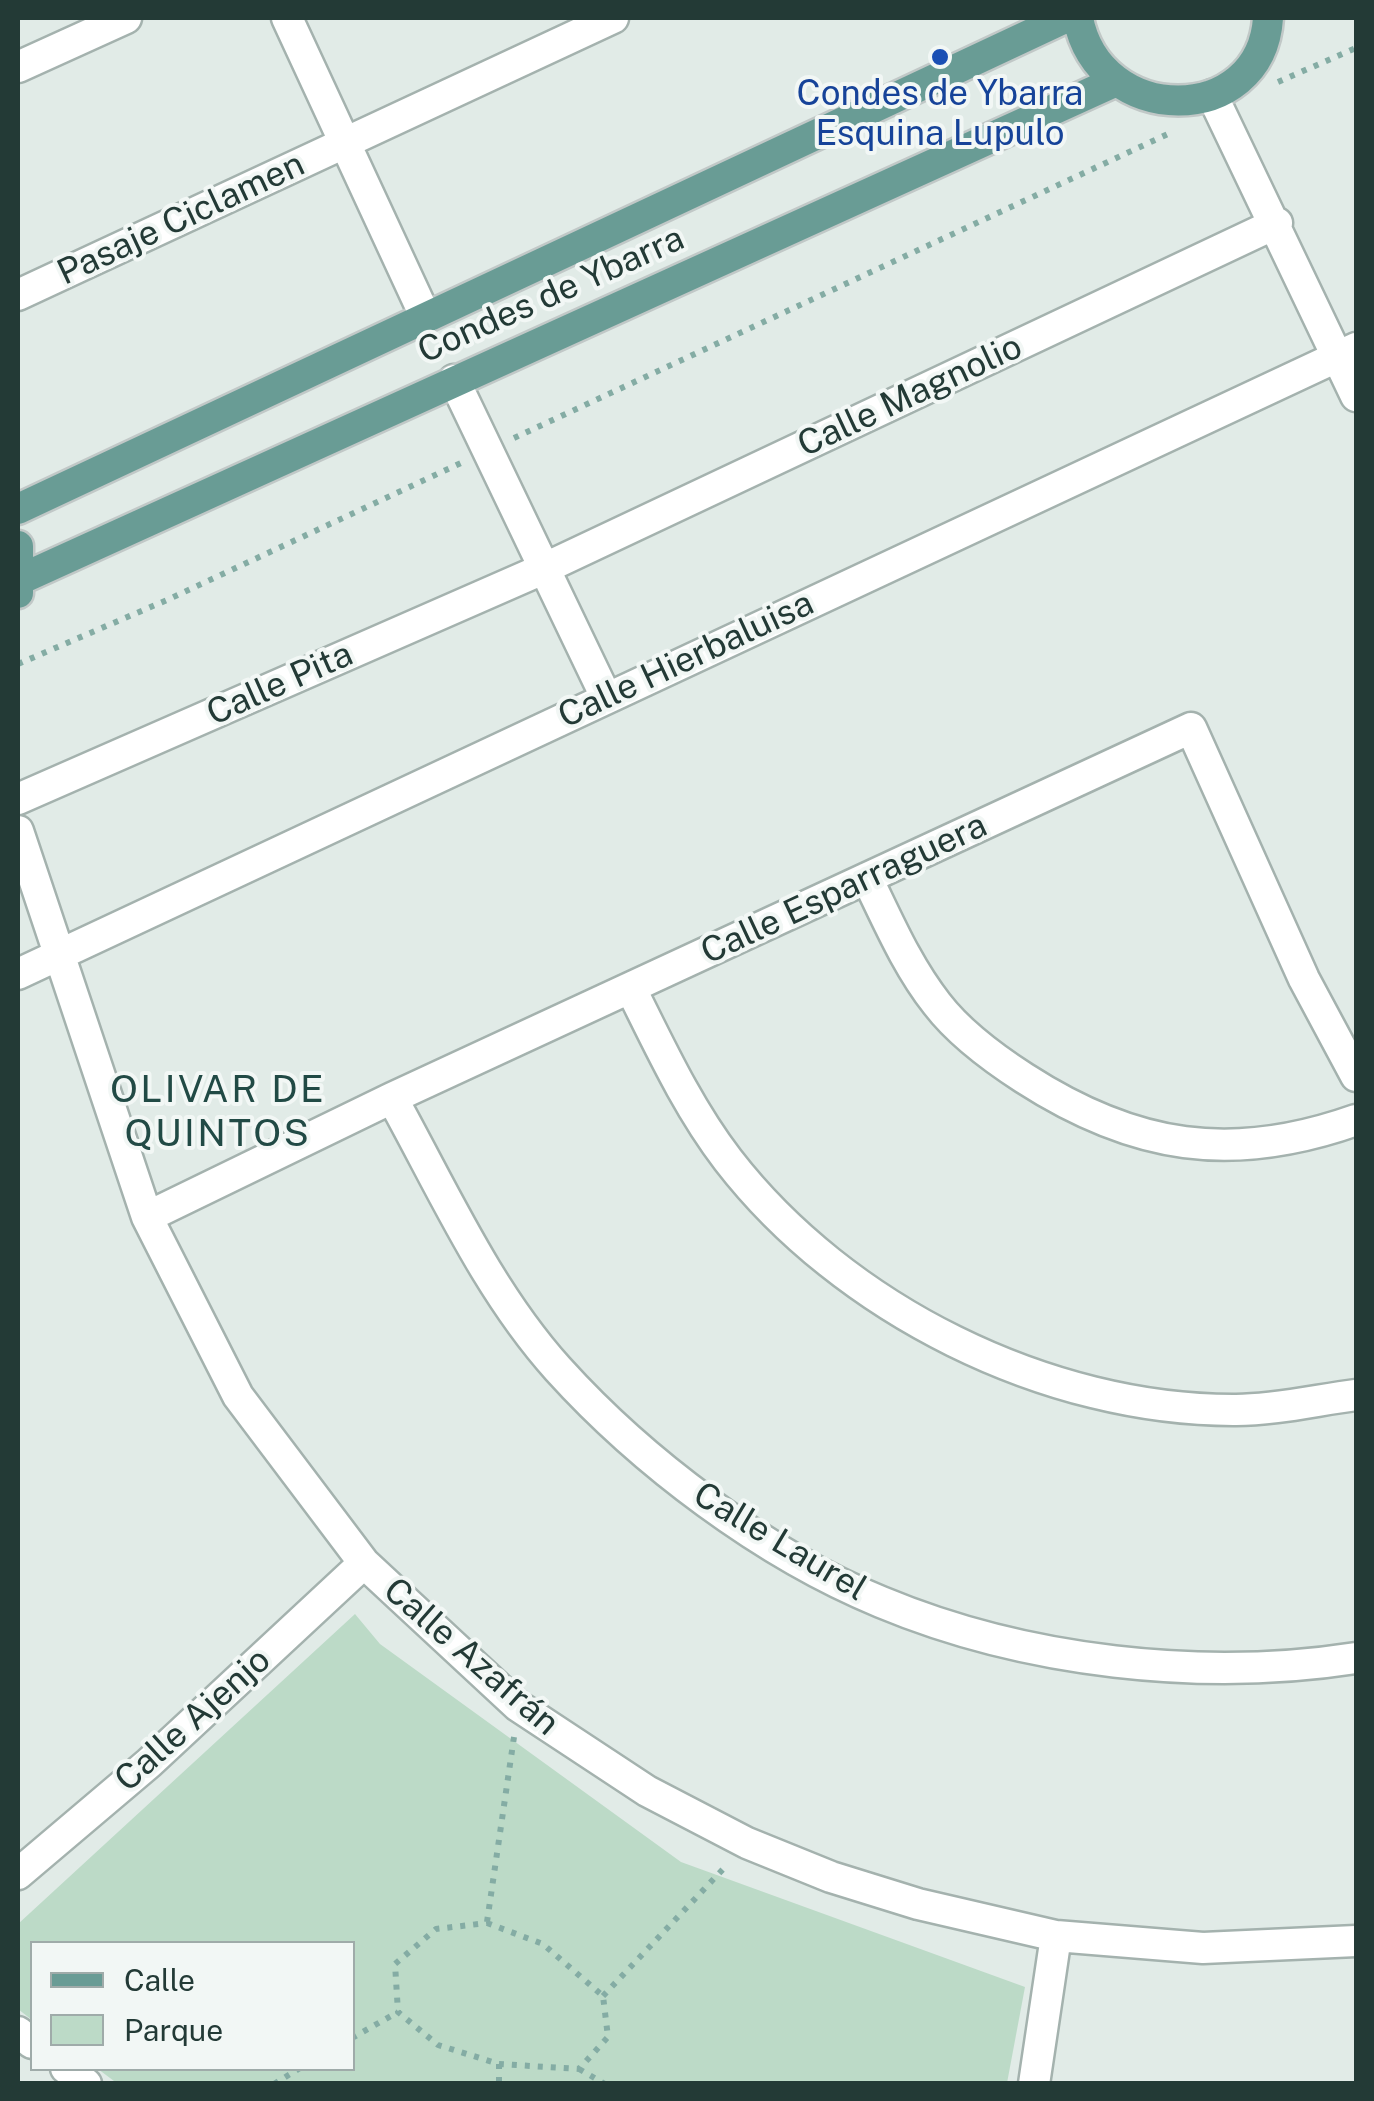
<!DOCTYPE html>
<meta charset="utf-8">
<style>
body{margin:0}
#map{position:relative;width:1374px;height:2101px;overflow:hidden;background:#e1ebe7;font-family:"Public Sans",sans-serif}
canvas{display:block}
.frame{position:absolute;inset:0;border:20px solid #233a36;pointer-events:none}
.legend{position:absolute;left:30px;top:1941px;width:325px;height:130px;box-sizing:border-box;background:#f2f7f5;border:2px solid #9faba9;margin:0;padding:12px 18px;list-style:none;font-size:30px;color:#233a36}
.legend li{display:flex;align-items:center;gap:20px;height:50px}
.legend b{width:50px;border:2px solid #9faba9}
</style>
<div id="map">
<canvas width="1374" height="2101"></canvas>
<div class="frame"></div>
<ul class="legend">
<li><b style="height:12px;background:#699c95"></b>Calle</li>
<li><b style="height:28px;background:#bcdac7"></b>Parque</li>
</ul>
</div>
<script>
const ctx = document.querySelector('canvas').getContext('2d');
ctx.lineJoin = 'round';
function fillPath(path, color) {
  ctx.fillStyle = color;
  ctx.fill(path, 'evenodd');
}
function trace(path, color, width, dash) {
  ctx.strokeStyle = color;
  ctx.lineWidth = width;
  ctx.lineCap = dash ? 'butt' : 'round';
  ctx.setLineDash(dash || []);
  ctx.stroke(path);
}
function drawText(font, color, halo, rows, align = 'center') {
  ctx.font = font + ' "Public Sans",sans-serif';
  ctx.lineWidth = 8;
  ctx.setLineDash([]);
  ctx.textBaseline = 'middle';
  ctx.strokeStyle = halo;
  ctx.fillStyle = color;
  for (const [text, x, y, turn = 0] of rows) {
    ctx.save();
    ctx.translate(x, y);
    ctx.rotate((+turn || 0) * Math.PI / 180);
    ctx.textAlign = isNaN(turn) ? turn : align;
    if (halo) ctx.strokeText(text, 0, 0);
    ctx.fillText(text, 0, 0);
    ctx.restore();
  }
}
fillPath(new Path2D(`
 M355 1614 380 1644 681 1862 1025 1987 1007 2083 118 2084 98 2069 352 2068V1944H32V2020L18 2009V1924Z`), '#bcdac7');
const minor = new Path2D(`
 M287 18 426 318
 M18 67 126 18
 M1212 95 1356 396
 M18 295 613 18
 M454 380 606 697
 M18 799 543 569 1277 223
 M18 831 147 1217 238 1396 364 1563 518 1706 647 1791 747 1843 831 1877 918 1904 1056 1936 1203 1948 1356 1941
 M867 878C888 921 907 966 937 1004 960 1034 993 1058 1024 1078 1134 1149 1232 1164 1356 1120
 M18 974 1356 348
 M631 989C660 1047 688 1108 728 1160 843 1309 1047 1411 1236 1410 1275 1410 1317 1400 1356 1395
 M392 1098C443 1190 487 1290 558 1369 642 1462 764 1554 881 1602 1025 1662 1202 1682 1356 1658
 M147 1217 392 1098 1191 728 1304 979 1356 1076
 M18 1874 149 1763 364 1563
 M18 2032 32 2043
 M66 2068 86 2084
 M1034 2084 1056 1936`);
const major = new Path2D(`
 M1078 18C1099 128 1261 128 1268 18
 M18 509 1065 18
 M18 546V593
 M21 579 1114 82`);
trace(minor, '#a4b2ae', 35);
trace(major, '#c1c8c7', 35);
trace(new Path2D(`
 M1278 82 1356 48
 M514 438 1170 133
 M18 664 167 600 463 462
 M487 1922 514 1737
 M487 1923 543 1944 603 1996 608 2037 579 2069 499 2064 438 2045 398 2012 395 1964 436 1929Z
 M603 1996 726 1866
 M352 2038 398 2012
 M499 2064V2084
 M579 2069 605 2084
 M274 2084 300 2068`), '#84aca4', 6, [5, 8]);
trace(minor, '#fff', 30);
trace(major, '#699c95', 30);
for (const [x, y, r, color] of [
 [940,57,10,"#1a4fb4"]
]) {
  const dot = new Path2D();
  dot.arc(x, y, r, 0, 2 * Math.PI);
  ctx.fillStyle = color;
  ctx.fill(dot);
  trace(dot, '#f2f7f5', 4);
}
drawText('35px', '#164399', '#f2f7f5', [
 ["Condes de Ybarra",940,94],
 ["Esquina Lupulo",940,134]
]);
drawText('35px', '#233a36', '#f2f7f5', [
 ["Pasaje Ciclamen",181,219,-25],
 ["Condes de Ybarra",551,295,-24],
 ["Calle Magnolio",910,396,-25],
 ["Calle Hierbaluisa",686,660,-25],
 ["Calle Pita",280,684,-24],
 ["Calle Esparraguera",844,889,-25],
 ["Calle Laurel",780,1542,31],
 ["Calle Azafrán",471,1657,41],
 ["Calle Ajenjo",193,1720,-42]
]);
ctx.letterSpacing = '2.5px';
drawText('38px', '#214a45', '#f2f7f5', [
 ["OLIVAR DE",218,1090],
 ["QUINTOS",218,1134]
]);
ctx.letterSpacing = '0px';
</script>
